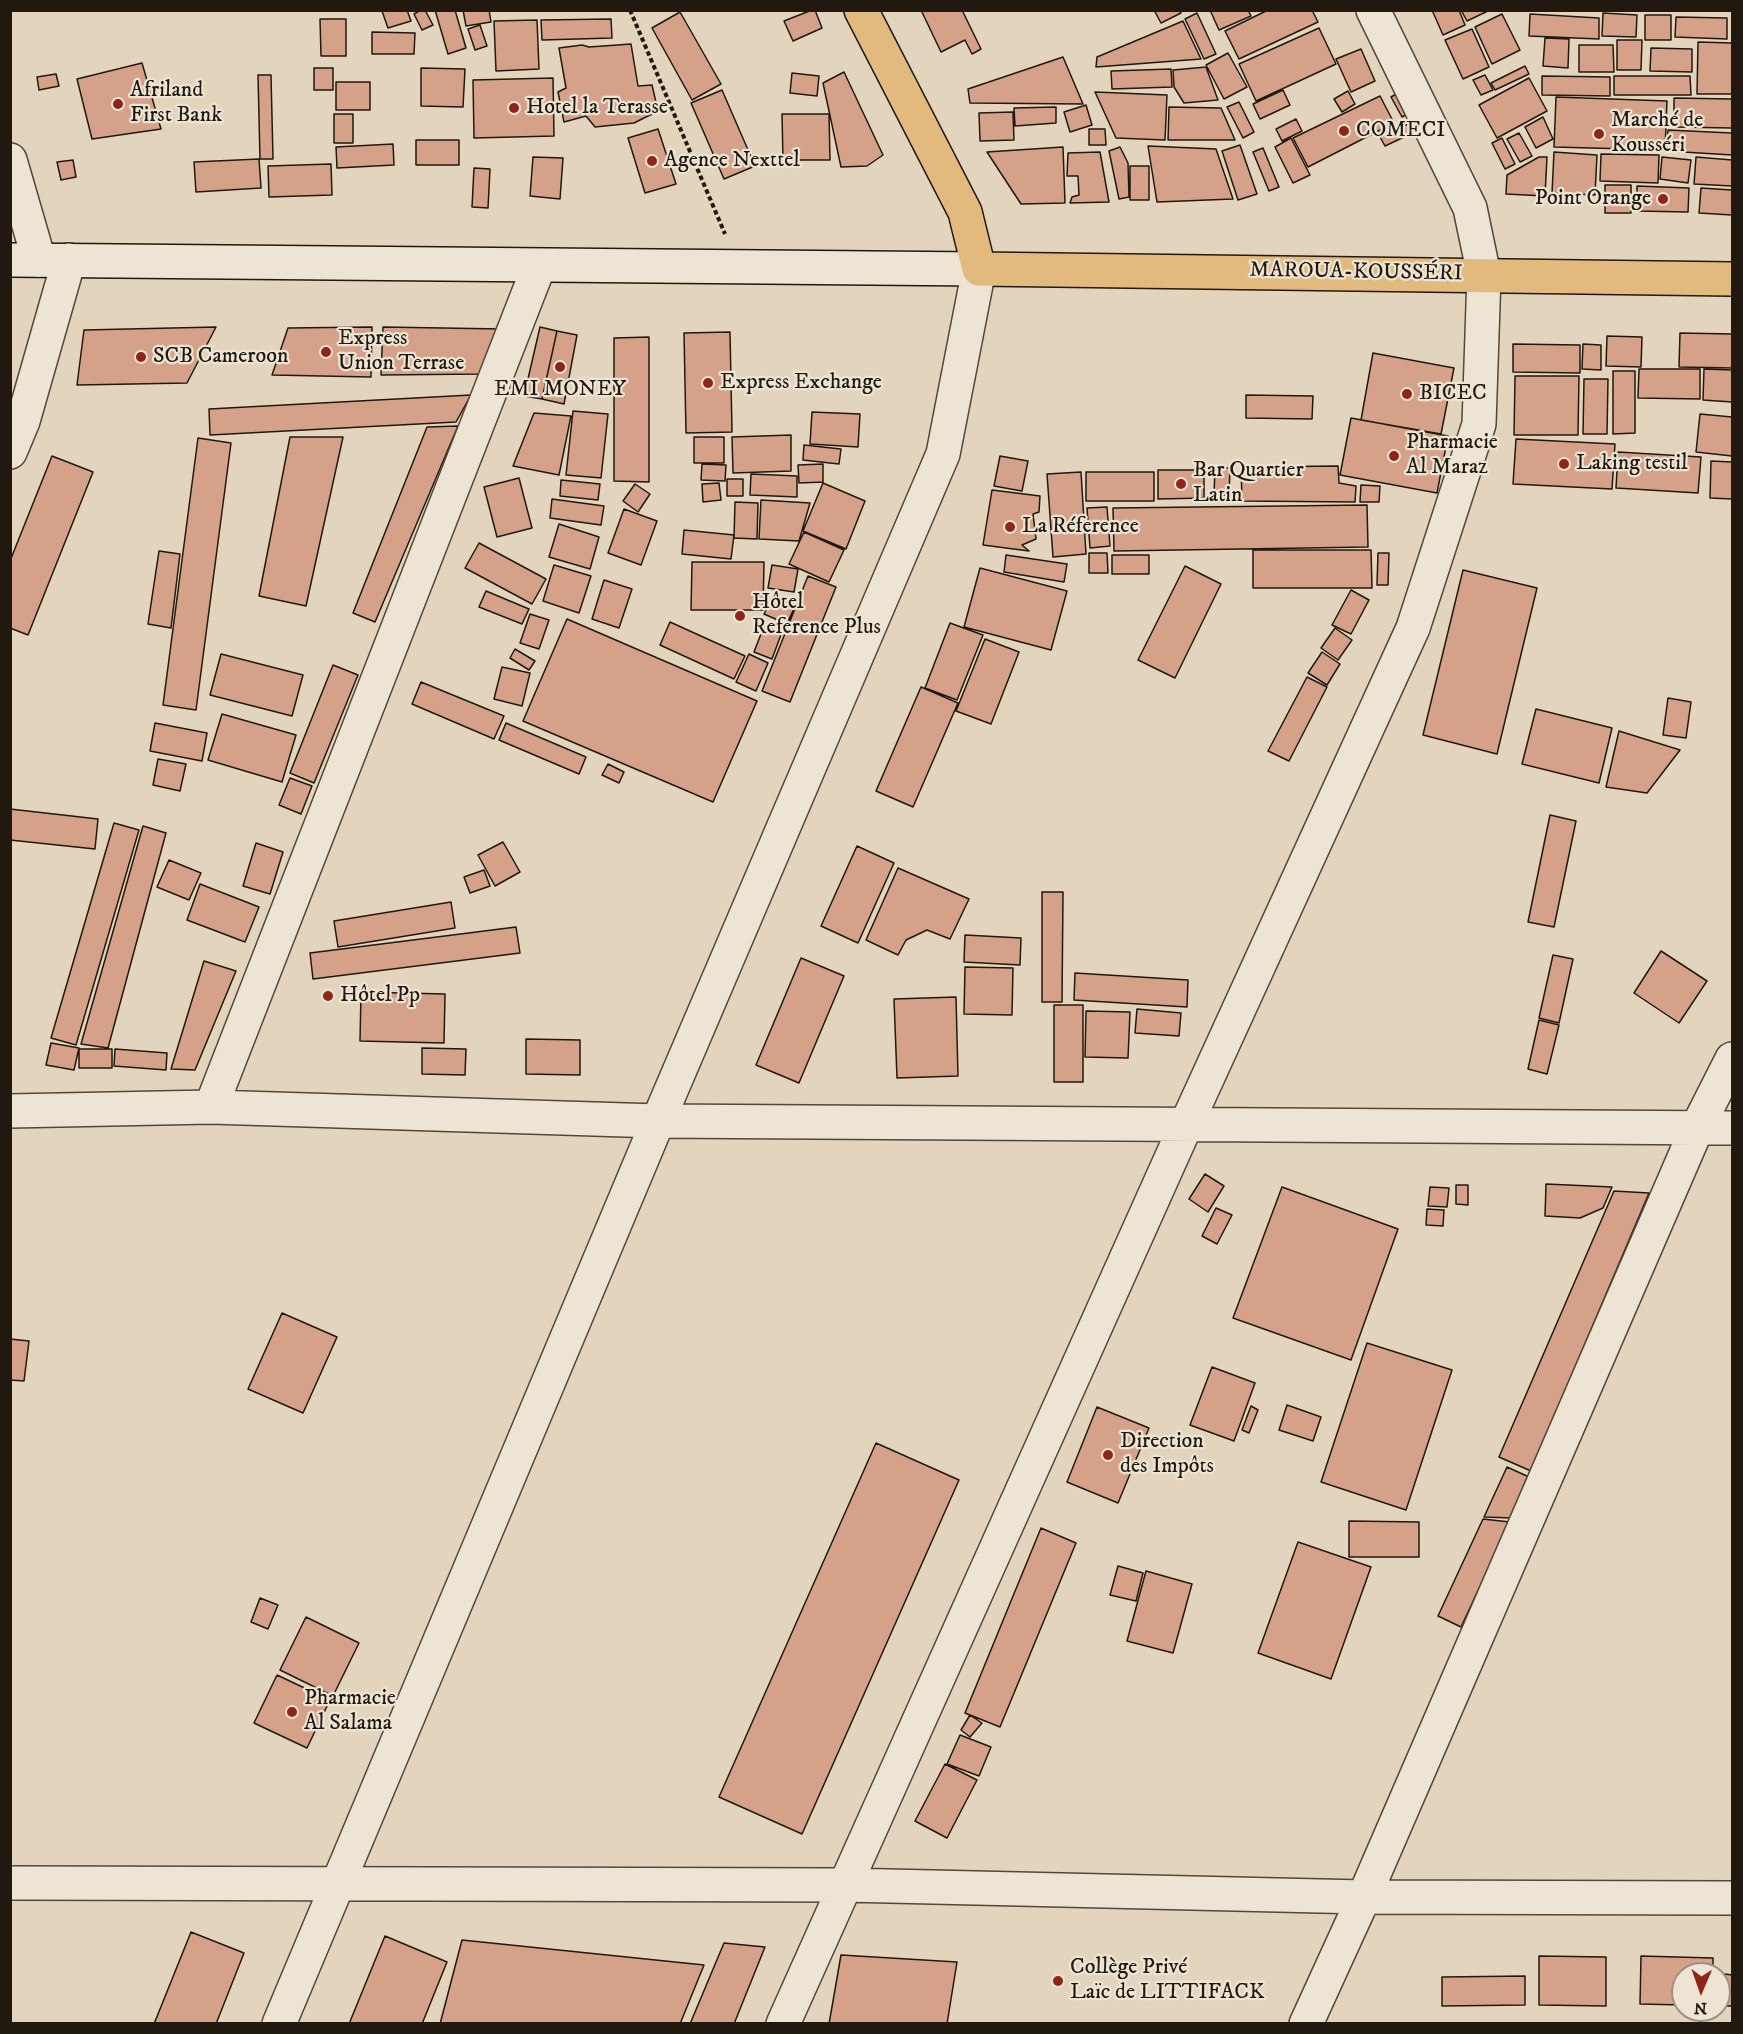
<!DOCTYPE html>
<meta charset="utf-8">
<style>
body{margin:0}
#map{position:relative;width:1743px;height:2034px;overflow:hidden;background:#e3d5bd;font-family:"IM FELL DW Pica",serif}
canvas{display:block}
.frame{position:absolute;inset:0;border:12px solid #21180f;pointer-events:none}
.north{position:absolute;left:1671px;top:1962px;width:60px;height:60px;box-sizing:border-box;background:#ede4d4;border:2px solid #9b9285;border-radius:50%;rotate:182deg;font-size:16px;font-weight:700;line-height:24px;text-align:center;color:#21180f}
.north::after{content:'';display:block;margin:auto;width:21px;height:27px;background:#8f2418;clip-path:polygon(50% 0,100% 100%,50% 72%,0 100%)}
</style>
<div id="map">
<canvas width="1743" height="2034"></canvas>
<div class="frame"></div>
<div class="north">N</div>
</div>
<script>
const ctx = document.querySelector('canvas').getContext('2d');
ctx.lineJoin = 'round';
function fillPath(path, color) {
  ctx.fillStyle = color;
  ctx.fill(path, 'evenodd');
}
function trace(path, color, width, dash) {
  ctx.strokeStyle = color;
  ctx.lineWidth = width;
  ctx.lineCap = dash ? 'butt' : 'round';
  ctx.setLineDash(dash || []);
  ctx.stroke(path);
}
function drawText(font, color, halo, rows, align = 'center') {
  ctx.font = font + ' "IM FELL DW Pica",serif';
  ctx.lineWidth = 4.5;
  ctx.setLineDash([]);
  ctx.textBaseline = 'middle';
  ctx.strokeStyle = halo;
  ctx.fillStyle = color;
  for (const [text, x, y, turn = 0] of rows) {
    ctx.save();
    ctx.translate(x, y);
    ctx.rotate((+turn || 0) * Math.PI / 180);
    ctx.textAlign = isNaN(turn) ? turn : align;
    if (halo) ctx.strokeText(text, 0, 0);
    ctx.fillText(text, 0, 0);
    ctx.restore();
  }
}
const building = new Path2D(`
 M407 10 411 21 388 28 382 11Z
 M421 10H425L433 25 422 30 414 14Z
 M435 10H455L466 48 448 54Z
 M463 10H489L491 22 466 26Z
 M812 10H815L822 28 793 41 784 21Z
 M921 10H962L981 49 972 54 965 40 941 52Z
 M1154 10H1179L1181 13 1161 23Z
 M1210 10H1248L1251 16 1219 30Z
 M1268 10H1312L1318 22 1239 59 1225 31Z
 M1432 10H1459L1465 25 1443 35Z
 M1461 10H1490L1467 21Z
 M680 12 721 84 692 100 652 28Z
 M1197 13 1216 54 1204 59 1185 19Z
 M1603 13 1637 15 1636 37 1602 36Z
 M1502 14 1520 50 1492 64 1475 27Z
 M1530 14 1599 18V39L1529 36Z
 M1645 15H1671V40H1645Z
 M1676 17 1727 18V39L1675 37Z
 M320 19H346V56H321Z
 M611 19 612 38 542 40 541 20Z
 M537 20 539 69 496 71 494 21Z
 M1183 21 1201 59 1096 67 1097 57Z
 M480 25 487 46 475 50 468 29Z
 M1319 28 1336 64 1256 101 1239 64Z
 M1472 29 1489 67 1463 79 1445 40Z
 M372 32 415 33 414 54H372Z
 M1545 38 1569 39 1568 68 1543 66Z
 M1617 40H1642L1641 70H1617Z
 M1698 42 1732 43V94H1697Z
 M631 44 638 86 652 85 658 111 634 123 595 127 586 116 564 122 558 92 566 88 559 48 582 45 589 47Z
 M1579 45H1613L1614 72H1579Z
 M1651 48 1692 49V72L1650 71Z
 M1361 49 1375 81 1351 92 1336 59Z
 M1228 53 1247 87 1224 99 1206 65Z
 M1063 57 1083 104 970 103 968 89Z
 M142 63 161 129 92 139 77 79Z
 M1525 66 1529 74 1495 90 1491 83Z
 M1206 67 1218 100 1184 103 1174 87 1173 70Z
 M314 68H333V90H314Z
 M421 68 465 69 463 107 421 106Z
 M1171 69 1172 87 1112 89 1111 71Z
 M844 72 883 155 867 166 841 167 823 83Z
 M792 73 819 76 817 96 790 93Z
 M56 74 59 86 39 90 37 77Z
 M258 75H271L273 159H260Z
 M1485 75 1493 90 1481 95 1473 80Z
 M1542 76 1610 77V96L1542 95Z
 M1614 76H1690L1691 95H1614Z
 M553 78 554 136 474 138 473 80Z
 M1529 78 1547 111 1497 138 1479 105Z
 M336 82H370V110H336Z
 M1405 89 1416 109 1402 117 1391 97Z
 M722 90 755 166 724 179 691 103Z
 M1283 90 1290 105 1260 119 1253 104Z
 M1348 91 1355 104 1342 112 1334 99Z
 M1095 92 1167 95 1165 140 1116 138Z
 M1380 96 1394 123 1308 167 1293 138Z
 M1556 97 1667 101 1665 150 1554 147Z
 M1674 98 1732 99V128L1674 127Z
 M1239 102 1254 132 1243 138 1227 107Z
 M1086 105 1092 125 1070 132 1064 112Z
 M1056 107V123L1015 126 1014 108Z
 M1169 107 1221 108 1235 140H1168Z
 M1013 112 1014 140 980 141 979 113Z
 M334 114H353V143H334Z
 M782 114H829L830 160H783Z
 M1543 117 1553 139 1536 148 1525 127Z
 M1296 119 1302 131 1282 141 1276 129Z
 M1412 122 1417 131 1385 146 1380 137Z
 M658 129 676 184 645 193 628 138Z
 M1089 129H1105L1106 145H1089Z
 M1668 130 1732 133V155L1667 151Z
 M1519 133 1532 156 1520 162 1507 139Z
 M1291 138 1310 175 1293 183 1275 147Z
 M1502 138 1515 164 1505 169 1492 143Z
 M416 140H459V165H416Z
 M393 144 394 165 337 168 336 147Z
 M1240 145 1257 194 1238 200 1222 151Z
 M1148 146 1216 149 1233 199 1157 202Z
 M1063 147 1065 203 1021 204 987 152Z
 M1120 147 1128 163 1129 197 1119 199 1109 151Z
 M1263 148 1279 187 1269 191 1253 152Z
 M1100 152 1109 202 1070 203 1072 197 1079 195 1078 176H1067L1068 153Z
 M1554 152 1597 155 1595 195 1552 193Z
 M1601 154 1659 155 1658 183 1600 181Z
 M533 157 563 158 560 199 530 196Z
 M1539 157H1547L1545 196 1506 194 1507 175Z
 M1662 157 1691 160 1688 183 1660 179Z
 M1696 157 1732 160V186L1694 184Z
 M259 159 261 188 196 192 194 162Z
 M73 160 76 177 61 180 57 162Z
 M331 164 332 195 269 197 268 166Z
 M1130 166H1149V200H1130Z
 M474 168 490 169 488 208 472 207Z
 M1605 185H1631V213H1605Z
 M1637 186 1689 188 1688 212 1637 211Z
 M1701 188 1732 190V215L1699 213Z
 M216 327 187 383 77 385 84 330Z
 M372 327 371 377 272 375 288 328Z
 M383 327 502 329 482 374 381 375Z
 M540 327 557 331 542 399 524 396Z
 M557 331 577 335 564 404 542 399Z
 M730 332 732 432 686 433 684 333Z
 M1680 333 1732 334V368L1679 367Z
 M1607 336 1642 337 1641 367 1606 366Z
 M649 337V482L614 481V338Z
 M1513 344 1580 345V373L1513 372Z
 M1583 344 1601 345V370L1582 369Z
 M1373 353 1454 368 1441 434 1361 420Z
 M1639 369H1700V399L1638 398Z
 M1704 369 1732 370V402L1703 400Z
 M1613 371H1635V433L1613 434Z
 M1515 376H1579L1578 435H1514Z
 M1584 379H1608L1607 434H1583Z
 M471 395 456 422 210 435 209 409Z
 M1246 395 1313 396 1312 419 1246 418Z
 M573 411 608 414 601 478 566 475Z
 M812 412 860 414 858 447 810 444Z
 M534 413 571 416 559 475 513 466Z
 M1700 414 1732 417V456L1696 452Z
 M1351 418 1448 436 1437 493 1340 475Z
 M458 426 375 622 353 613 427 427Z
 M791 435V471L733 473 732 437Z
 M290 437H343L306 606 259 596Z
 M694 437H724V463H694Z
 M198 438 231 443 196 710 163 705Z
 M1516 439 1615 444 1612 489 1513 484Z
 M804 445 841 449 839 464 803 460Z
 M1618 452 1701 457 1698 493 1616 488Z
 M52 456 93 472 28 635 10 628V561Z
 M1000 456 1028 461 1022 491 994 486Z
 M1711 461 1732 462V499L1710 498Z
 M702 464 726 465 725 481 701 480Z
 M823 464V482L799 483 798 465Z
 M1338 466 1339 483 1356 486 1355 502 1242 501 1241 467Z
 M1215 468H1230L1229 495H1214Z
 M1158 470H1204V498L1158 499Z
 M1081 472 1086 554 1053 557 1047 474Z
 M1086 472H1154V501H1086Z
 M751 474 797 476V497L750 495Z
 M519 478 532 528 497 537 484 487Z
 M727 479H743V496H727Z
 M561 480 600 484 598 500 560 496Z
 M719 483 721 500 703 502 702 484Z
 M823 483 865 501 846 549 803 531Z
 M635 484 650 494 638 512 623 501Z
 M1361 485 1380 486 1379 502H1360Z
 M992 490 1040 496 1039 512 1033 514 1036 539 1022 545 1029 551 983 545Z
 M552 499 604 506 601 525 550 518Z
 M761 500 810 503 799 541 759 539Z
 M735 502 758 503 757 539 734 538Z
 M1367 505 1368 547 1114 551 1113 508Z
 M1107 507 1110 546 1090 548 1087 508Z
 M624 509 657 521 641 565 608 553Z
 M559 524 599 537 590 569 549 557Z
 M684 530 734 535 731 559 682 554Z
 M804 532 844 550 829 582 789 564Z
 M479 543 546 579 532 604 465 568Z
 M1253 550H1371L1372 588H1253Z
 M159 551 180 554 171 628 148 624Z
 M1089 553H1107L1108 573H1089Z
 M1378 553H1389L1388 585H1377Z
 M1006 555 1067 564 1064 582 1004 572Z
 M1112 555H1149V574H1112Z
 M692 562H764L763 610H691Z
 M554 565 591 576 579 613 543 601Z
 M772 565 798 569 794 592 768 588Z
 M1185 566 1221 584 1175 678 1138 660Z
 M980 568 1067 591 1051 650 964 627Z
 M1463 570 1537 588 1497 754 1423 735Z
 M808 576 836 587 790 702 762 691Z
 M604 580 632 589 619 628 592 619Z
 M1351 590 1369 600 1351 634 1332 625Z
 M486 591 529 609 522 624 479 607Z
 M774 595 795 606 787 624 764 614Z
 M530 614 549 620 539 649 520 643Z
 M567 619 757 701 713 802 523 721Z
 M670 622 745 656 734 679 660 645Z
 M950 623 983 635 957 700 925 688Z
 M764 626 782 632 772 659 754 652Z
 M1335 628 1352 640 1338 660 1321 648Z
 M985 639 1019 652 991 724 956 711Z
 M515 649 535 661 529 670 510 658Z
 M1322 652 1340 664 1327 685 1308 673Z
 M221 654 303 675 292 716 210 695Z
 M749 654 768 663 756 691 736 682Z
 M333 665 358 675 314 783 290 773Z
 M502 667 530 673 522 706 494 699Z
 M1307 677 1327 687 1289 761 1268 751Z
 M421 682 504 716 494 739 412 704Z
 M921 687 958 703 913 807 876 791Z
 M1668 698 1691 702 1686 738 1663 735Z
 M1536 709 1612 728 1599 783 1522 764Z
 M222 714 296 735 282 782 208 760Z
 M155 723 207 733 202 761 150 751Z
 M506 723 586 757 579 774 499 740Z
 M1619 731 1680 750 1647 793 1606 787Z
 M158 759 186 764 180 791 153 785Z
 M608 764 624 772 619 783 602 775Z
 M290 778 312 786 301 814 279 805Z
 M10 809 98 819 95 849 10 840Z
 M1550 815 1576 821 1554 927 1528 922Z
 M114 823 139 830 76 1045 51 1038Z
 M143 826 166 833 108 1048 81 1044Z
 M503 842 520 872 495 886 478 855Z
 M256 843 283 852 270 894 243 886Z
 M857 846 894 863 858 943 821 926Z
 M169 860 201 873 189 900 157 887Z
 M898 868 969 899 950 939 927 930 906 940 898 955 866 940Z
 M484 870 490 886 470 893 464 877Z
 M200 884 259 907 245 942 187 920Z
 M1042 892H1063L1062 1002H1042Z
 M451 902 455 928 338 947 334 921Z
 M516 927 520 953 313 979 310 953Z
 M965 935 1021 938 1020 965 964 962Z
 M1661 951 1707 981 1679 1023 1634 993Z
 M1553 955 1573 959 1559 1023 1539 1018Z
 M801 958 844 976 799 1083 756 1065Z
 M204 961 236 971 195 1070 171 1069Z
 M965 967 1013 968 1012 1015 964 1014Z
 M1075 973 1188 980 1187 1007 1074 1000Z
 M361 992 445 994 444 1043 360 1041Z
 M956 997 958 1076 897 1078 894 999Z
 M1054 1005H1083V1082H1054Z
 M1137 1009 1181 1013 1179 1036 1135 1033Z
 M1086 1011 1130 1012 1128 1058 1085 1057Z
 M1539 1020 1559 1025 1547 1074 1528 1069Z
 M526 1039 580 1040V1075L526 1074Z
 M51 1043 79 1048 74 1070 46 1065Z
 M422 1048 466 1049 465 1075 422 1074Z
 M79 1049H112V1068H79Z
 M115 1049 167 1053 166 1070 114 1066Z
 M1205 1174 1224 1186 1208 1212 1189 1199Z
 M1546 1184 1612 1187 1603 1208 1580 1218 1545 1216Z
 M1456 1185H1468V1205L1456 1204Z
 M1282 1187 1398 1229 1351 1360 1233 1318Z
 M1430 1187 1449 1188 1447 1207 1428 1206Z
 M1614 1191 1649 1193 1531 1471 1499 1457Z
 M1216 1208 1232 1215 1217 1244 1202 1236Z
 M1427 1209 1444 1210 1443 1226 1426 1225Z
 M282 1313 337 1337 303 1413 248 1389Z
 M10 1339 29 1341 24 1381 10 1380Z
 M1367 1343 1452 1370 1406 1510 1321 1482Z
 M1212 1367 1255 1383 1234 1441 1190 1425Z
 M1287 1405 1321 1417 1313 1441 1279 1430Z
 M1251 1406 1258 1410 1249 1433 1242 1430Z
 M1097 1407 1149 1428 1118 1503 1067 1482Z
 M876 1443 959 1480 802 1834 719 1797Z
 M1507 1467 1529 1477 1512 1518 1484 1517Z
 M1483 1519 1510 1522 1461 1627 1438 1616Z
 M1349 1521 1419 1522V1557H1349Z
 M1041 1528 1076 1543 1000 1727 965 1713Z
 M1298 1542 1371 1567 1331 1679 1258 1653Z
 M1118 1566 1143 1573 1136 1601 1110 1595Z
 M1146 1571 1192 1584 1173 1653 1127 1641Z
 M260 1598 278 1605 268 1629 251 1622Z
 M306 1617 359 1643 333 1696 280 1670Z
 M277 1675 330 1700 307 1748 254 1723Z
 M970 1715 982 1723 970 1737 961 1730Z
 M960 1735 991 1747 979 1776 947 1764Z
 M945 1764 977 1780 947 1838 915 1821Z
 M191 1932 244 1953 216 2024H154Z
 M385 1936 447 1962 422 2024H349Z
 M462 1940 704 1965 680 2024H440Z
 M724 1943 765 1947 734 2024H690Z
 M841 1955 957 1962 947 2024H829Z
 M1539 1956 1606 1957V2006L1539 2005Z
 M1641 1956 1713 1958V1974H1683V2005L1640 2004Z
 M1725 1974 1732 1975V2006H1724Z
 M1525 1976V2005L1442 2006V1977Z`);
fillPath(building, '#d5a188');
trace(building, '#21180f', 1.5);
const street = new Path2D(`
 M10 160 39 260
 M10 452 23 421 69 260
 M211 1107 539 266
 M10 1111 211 1107 658 1121 1732 1128
 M10 1883 846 1885 1364 1897 1732 1898
 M279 2024 658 1121 943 454 979 269
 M783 2024 1186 1125 1413 628 1479 424 1484 275 1470 208 1373 10
 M1306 2024 1364 1897 1697 1128 1732 1059`);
const secondary = new Path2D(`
 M10 260 979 269`);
const highway = new Path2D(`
 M861 10 965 212 979 269 1732 279`);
trace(street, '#52473a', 36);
trace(secondary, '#21180f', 36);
trace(highway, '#21180f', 36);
trace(new Path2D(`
 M630 10 725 234`), '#21180f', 4, [4.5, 3]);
trace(street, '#ede4d4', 33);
trace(secondary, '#ede4d4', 33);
trace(highway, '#e2ba7e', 33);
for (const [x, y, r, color] of [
 [118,104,6,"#8f2418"],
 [514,108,6,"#8f2418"],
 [1344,131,6,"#8f2418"],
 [1599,134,6,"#8f2418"],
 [652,161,6,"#8f2418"],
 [1663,199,6,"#8f2418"],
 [326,352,6,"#8f2418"],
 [141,357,6,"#8f2418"],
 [560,367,6,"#8f2418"],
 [708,383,6,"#8f2418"],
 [1407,394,6,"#8f2418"],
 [1394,456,6,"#8f2418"],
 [1564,464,6,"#8f2418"],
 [1181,484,6,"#8f2418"],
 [1010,527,6,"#8f2418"],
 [740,616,6,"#8f2418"],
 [328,996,6,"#8f2418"],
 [1108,1455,6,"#8f2418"],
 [292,1712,6,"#8f2418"],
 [1058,1981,6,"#8f2418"]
]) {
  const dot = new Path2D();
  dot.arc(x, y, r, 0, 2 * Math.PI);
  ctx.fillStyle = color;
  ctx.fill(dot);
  trace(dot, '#ede4d4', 2);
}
drawText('22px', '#21180f', '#ede4d4', [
 ["Afriland",130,91],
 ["First Bank",130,116],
 ["Hotel la Terasse",526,108],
 ["Marché de",1611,121],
 ["Kousséri",1611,146],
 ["COMECI",1356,131],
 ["Agence Nexttel",664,161],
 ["Point Orange",1651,199,"right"],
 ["Express",338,339],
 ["Union Terrase",338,364],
 ["SCB Cameroon",153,357],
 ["Express Exchange",720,383],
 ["EMI MONEY",560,390,"center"],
 ["BICEC",1419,394],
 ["Pharmacie",1406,443],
 ["Al Maraz",1406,468],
 ["Laking testil",1576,464],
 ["Bar Quartier",1193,471],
 ["Latin",1193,496],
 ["La Réference",1022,527],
 ["Hôtel",752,603],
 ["Reference Plus",752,628],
 ["Hôtel Pp",340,996],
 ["Direction",1120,1442],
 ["des Impôts",1120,1467],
 ["Pharmacie",304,1699],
 ["Al Salama",304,1724],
 ["Collège Privé",1070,1968],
 ["Laïc de LITTIFACK",1070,1993]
], 'left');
drawText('22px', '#21180f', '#ede4d4', [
 ["MAROUA-KOUSSÉRI",1356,273,1]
]);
</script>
